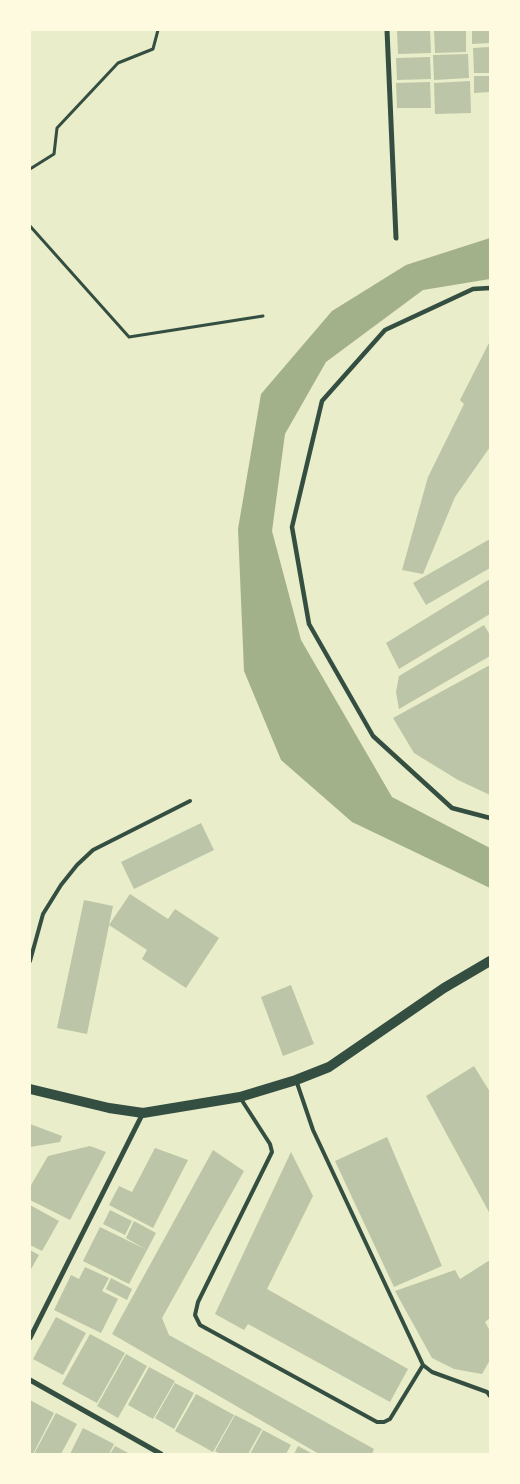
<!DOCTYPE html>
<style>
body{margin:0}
#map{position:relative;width:520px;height:1484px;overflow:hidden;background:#e9edc9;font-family:"DejaVu Sans",sans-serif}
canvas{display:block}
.frame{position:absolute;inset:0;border:31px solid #fefae0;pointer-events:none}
</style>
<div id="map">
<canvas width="520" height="1484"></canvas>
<div class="frame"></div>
</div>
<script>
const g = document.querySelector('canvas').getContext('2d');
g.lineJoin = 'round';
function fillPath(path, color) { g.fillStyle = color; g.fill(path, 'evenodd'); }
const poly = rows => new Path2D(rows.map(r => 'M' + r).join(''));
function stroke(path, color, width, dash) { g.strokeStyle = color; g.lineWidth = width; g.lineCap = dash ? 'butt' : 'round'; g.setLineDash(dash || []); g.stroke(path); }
const water = poly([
 [490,238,490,279,423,290,326,362,285,434,272,531,301,640,392,797,490,848,490,888,352,822,281,760,244,671,238,529,261,394,332,311,406,265]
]);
const building = poly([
 [397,30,430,30,431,53,398,54],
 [434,30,466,30,466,52,435,53],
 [472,30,490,30,490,43,472,44],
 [490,47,490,73,474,73,473,48],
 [468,54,469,78,434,80,433,55],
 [430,57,431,79,397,80,396,58],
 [474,76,490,76,490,92,474,93],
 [470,81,471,113,435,114,434,83],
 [430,82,431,108,397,108,396,83],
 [490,341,490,447,455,497,423,574,402,570,428,477,464,404,460,400],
 [490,539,490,568,426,605,413,583],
 [490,579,490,614,399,669,386,643],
 [484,625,490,635,490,656,399,709,396,692,399,676],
 [490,665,490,795,458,780,414,753,393,718],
 [201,823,214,850,134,889,121,862],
 [130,894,168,919,175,909,219,938,186,988,142,959,147,950,109,925,87,1034,57,1028,84,900,113,906,109,925],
 [291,985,314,1044,283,1056,261,997],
 [474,1066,490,1092,490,1214,426,1096],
 [30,1124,62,1136,60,1142,30,1147],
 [387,1137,442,1266,394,1287,335,1161],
 [90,1146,106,1152,70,1220,30,1200,30,1187,48,1156],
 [155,1148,188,1160,153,1228,109,1205,119,1186,132,1192],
 [213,1150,244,1171,162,1318,169,1335,374,1449,372,1454,319,1454,112,1334],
 [291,1152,313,1196,267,1289,408,1369,390,1402,248,1324,244,1330,215,1314],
 [30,1205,59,1221,42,1251,30,1245],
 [110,1210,132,1221,125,1235,103,1224],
 [134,1221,156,1233,147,1250,126,1238],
 [100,1227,147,1250,129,1284,83,1261],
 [30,1250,39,1255,30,1271],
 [490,1260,490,1318,485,1322,490,1331,490,1360,482,1374,454,1369,432,1358,395,1291,455,1270,460,1279],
 [85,1267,109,1278,102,1291,118,1299,101,1333,54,1310,71,1275,79,1279],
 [111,1278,132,1289,127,1300,106,1289],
 [56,1317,86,1333,63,1375,33,1359],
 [90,1334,125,1353,97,1403,62,1384],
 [126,1354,147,1366,118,1418,97,1406],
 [149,1367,175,1381,153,1419,128,1405],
 [175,1383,194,1393,174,1429,155,1418],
 [196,1394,234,1415,213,1452,175,1431],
 [30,1400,54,1413,33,1454,30,1454],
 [56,1413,77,1424,61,1454,34,1454],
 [235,1415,262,1429,248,1454,220,1454,215,1451],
 [83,1428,114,1444,109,1454,70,1454],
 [263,1430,291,1445,286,1454,250,1454],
 [115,1446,130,1454,110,1454],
 [298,1446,313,1454,294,1454]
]);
const path = poly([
 [30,169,54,154,57,128,118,63,153,49,158,30],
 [30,226,129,337,263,316]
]);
const service = poly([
 [30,961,43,914,61,885,77,865,93,850,190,801],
 [296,1080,313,1130,423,1365,432,1372,487,1392,490,1396],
 [241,1099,270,1144,272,1152,198,1302,195,1315,200,1325,377,1422,384,1422,390,1419,423,1365]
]);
const pedestrian = poly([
 [490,288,473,289,385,330,322,401,292,527,309,624,373,736,452,808,490,818]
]);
const minor = poly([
 [387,30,396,238],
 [30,1338,143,1113],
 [30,1380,161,1454]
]);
const secondary = poly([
 [30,1089,109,1108,143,1113,240,1097,296,1080,329,1067,444,988,490,961]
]);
fillPath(water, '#a3b18a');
fillPath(building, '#bcc5a7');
stroke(path, '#344e41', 3);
stroke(service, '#344e41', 4);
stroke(pedestrian, '#344e41', 4.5);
stroke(minor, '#344e41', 5);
stroke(secondary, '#344e41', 10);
</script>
